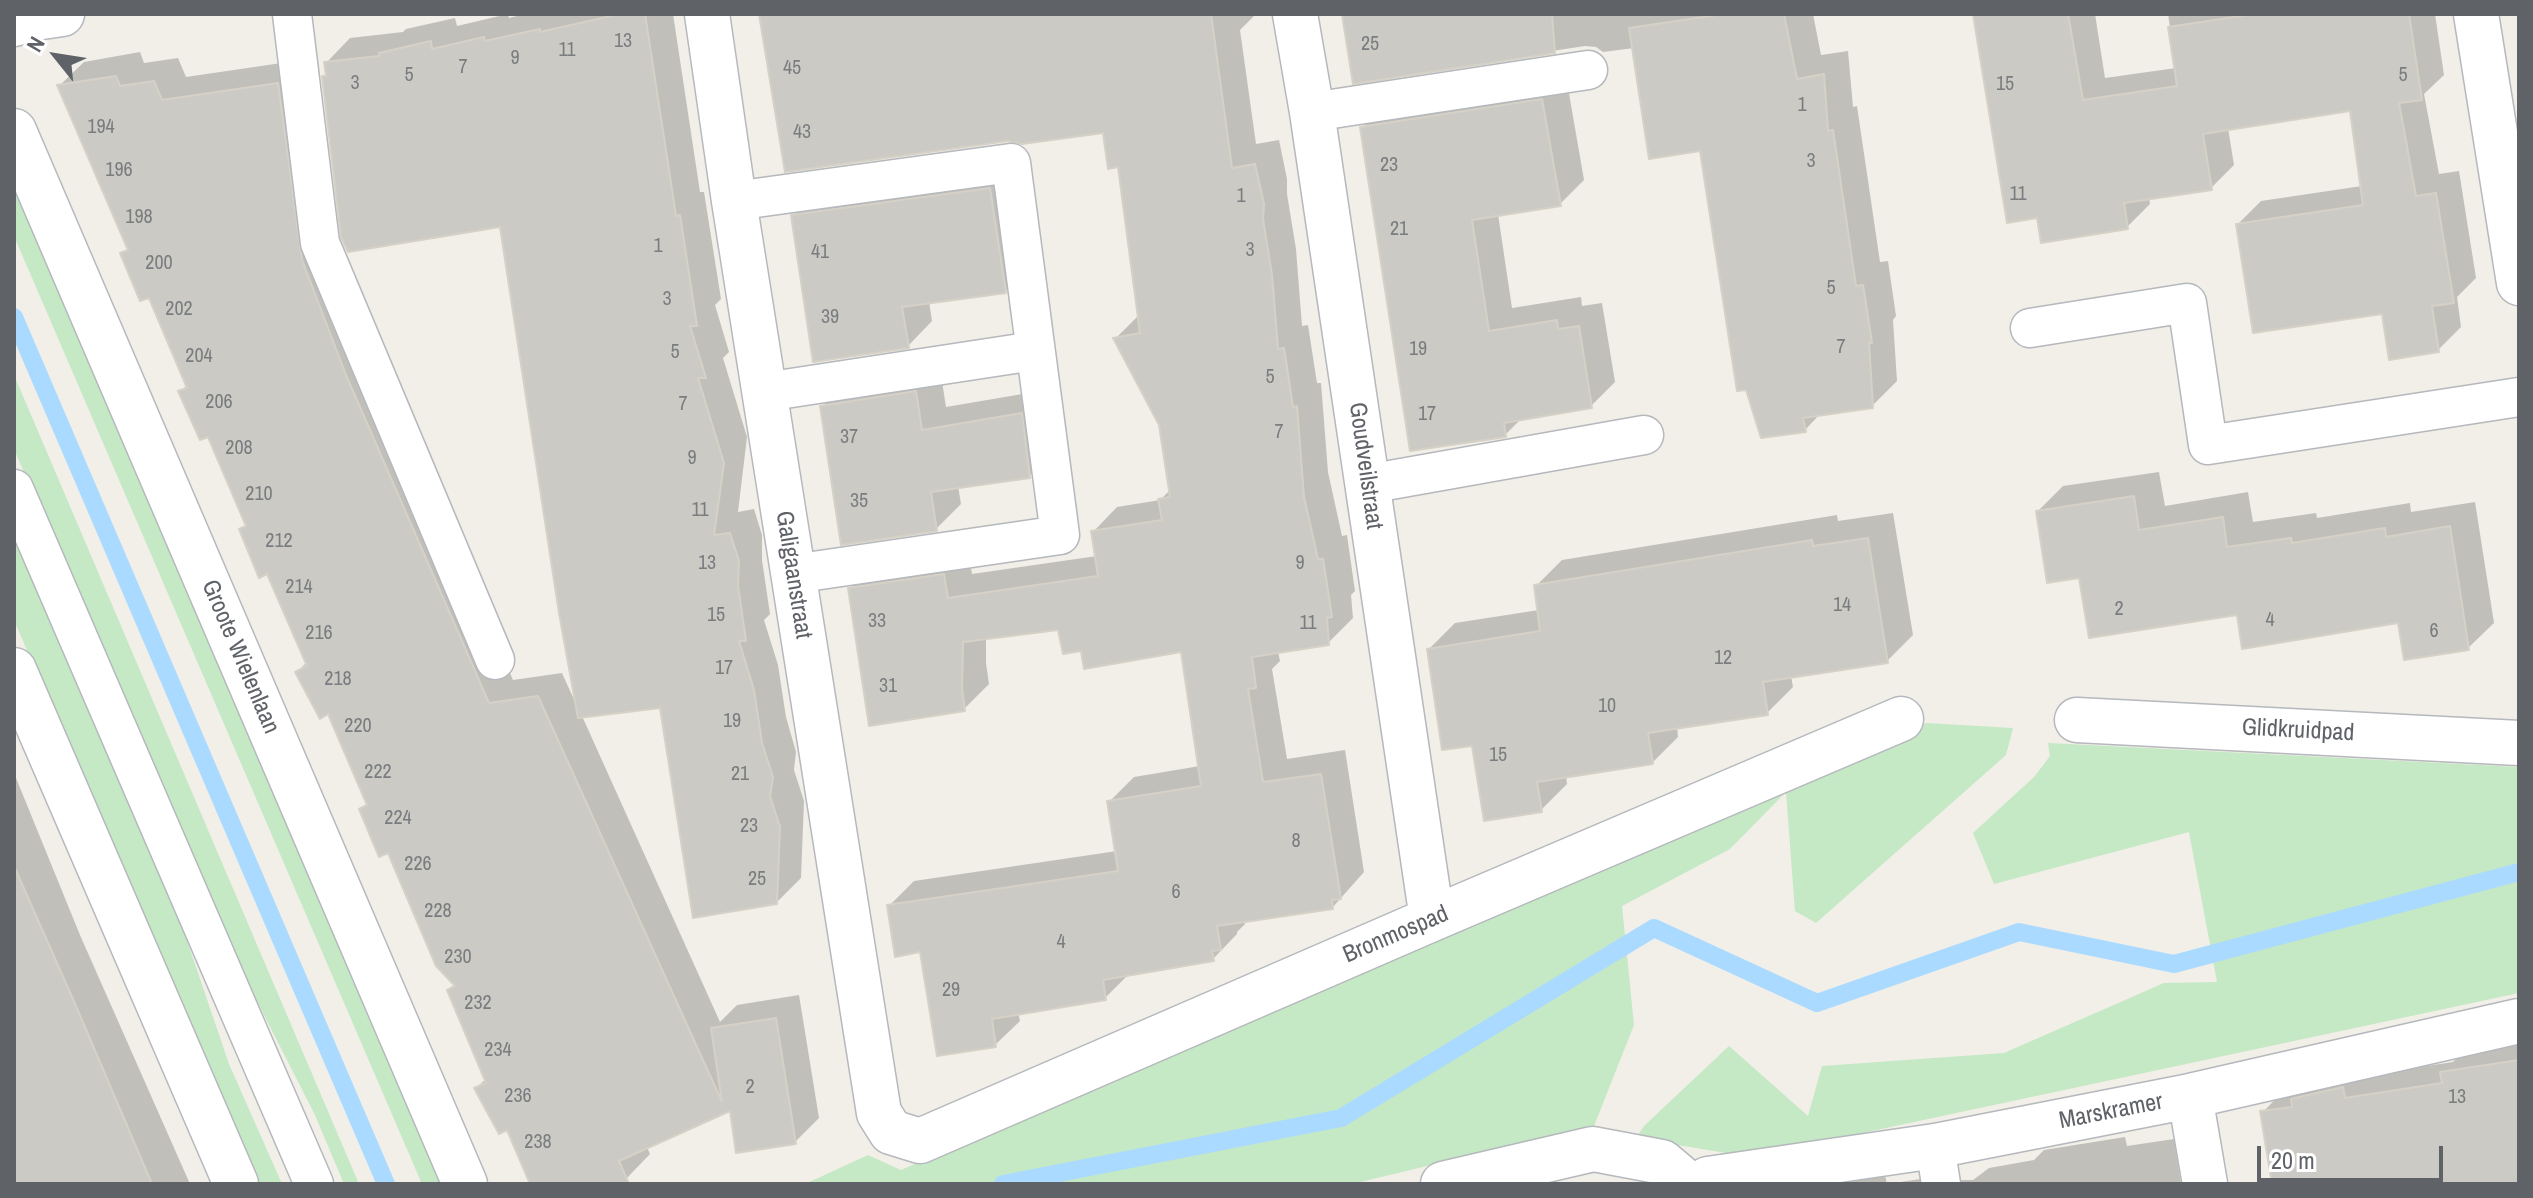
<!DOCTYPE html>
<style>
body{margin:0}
#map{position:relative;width:2533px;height:1198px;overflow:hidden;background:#f1efe8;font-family:"Archivo Narrow",sans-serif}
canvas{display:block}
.frame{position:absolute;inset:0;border:16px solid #5f6368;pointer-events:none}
.north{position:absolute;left:16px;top:16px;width:80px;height:80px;-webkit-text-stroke:6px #fff;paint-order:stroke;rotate:300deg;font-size:22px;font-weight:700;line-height:32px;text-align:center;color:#5f6368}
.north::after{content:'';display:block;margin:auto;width:28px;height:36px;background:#5f6368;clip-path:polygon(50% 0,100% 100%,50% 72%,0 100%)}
.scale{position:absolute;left:2257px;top:1146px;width:186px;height:36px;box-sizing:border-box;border:4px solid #5f6368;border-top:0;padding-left:10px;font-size:24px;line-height:28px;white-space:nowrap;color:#5f6368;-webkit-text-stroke:6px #fff;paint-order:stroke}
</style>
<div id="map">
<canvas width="2533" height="1198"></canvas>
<div class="frame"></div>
<div class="north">N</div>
<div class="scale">20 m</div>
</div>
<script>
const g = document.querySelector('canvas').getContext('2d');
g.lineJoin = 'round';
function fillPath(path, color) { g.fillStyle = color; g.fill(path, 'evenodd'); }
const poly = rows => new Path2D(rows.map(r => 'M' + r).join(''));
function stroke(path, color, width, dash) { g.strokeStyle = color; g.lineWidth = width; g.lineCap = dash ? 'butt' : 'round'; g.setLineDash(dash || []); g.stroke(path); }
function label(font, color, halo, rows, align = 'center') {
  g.font = font + ' "Archivo Narrow",sans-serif'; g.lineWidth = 8; g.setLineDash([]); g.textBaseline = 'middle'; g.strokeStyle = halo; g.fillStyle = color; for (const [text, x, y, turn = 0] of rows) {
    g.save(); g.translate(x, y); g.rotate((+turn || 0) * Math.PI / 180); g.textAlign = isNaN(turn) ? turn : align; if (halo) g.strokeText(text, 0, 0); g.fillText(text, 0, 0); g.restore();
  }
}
const green = poly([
 [14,176,447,1184,422,1184,14,236],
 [14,375,359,1184,344,1184,315,1115,212,913,14,449],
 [14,537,183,929,229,1064,282,1184,256,1184,14,620],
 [1926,723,2013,728,2006,755,1816,923,1795,911,1786,792,1730,849,1622,906,1634,1025,1594,1126,1352,1184,805,1184,868,1155,901,1170,1786,791],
 [2048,743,2519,767,2519,993,1750,1157,1636,1138,1644,1126,1729,1046,1808,1116,1822,1066,2004,1053,2164,983,2217,982,2189,832,1994,884,1973,833,2034,777,2050,756]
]);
const shadow = poly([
 [508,14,509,18,525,14,673,14,700,192,704,192,721,299,715,305,729,352,723,358,747,437,738,512,754,509,762,535,762,560,770,614,764,620,778,665,786,717,796,752,794,770,804,801,801,878,776,903,662,705,582,716,720,1022,737,1005,799,995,819,1118,795,1142,731,1108,647,1147,650,1154,625,1180,627,1184,532,1184,508,1128,476,1088,487,1078,449,990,455,984,389,851,361,809,368,803,329,712,297,672,307,662,268,571,241,530,247,523,209,434,181,391,188,384,150,295,122,254,129,247,60,85,84,62,140,52,144,63,178,58,186,77,302,60,325,236,370,351,513,680,562,673,576,704,502,225,324,77,327,74,326,63,350,38,403,32,406,29,455,18,457,26],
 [761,14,1256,14,1240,30,1256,144,1279,140,1287,179,1287,194,1296,249,1302,326,1308,325,1317,383,1321,383,1328,472,1342,536,1347,535,1355,591,1351,595,1353,618,1328,643,1278,651,1280,661,1272,669,1287,759,1345,750,1364,872,1332,908,1244,920,1245,924,1237,932,1237,934,1213,959,1130,973,1105,998,1018,1012,1020,1021,995,1045,889,906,914,881,1117,851,1109,802,1134,777,1200,766,1182,650,1083,649,1060,627,986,637,986,663,989,684,964,709,850,589,875,564,968,551,972,574,1097,556,1093,532,1117,507,1160,500,1171,489,1161,424,1115,339,1140,314,1120,165,1105,130],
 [1344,14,1813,14,1821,55,1848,51,1853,107,1857,106,1880,262,1888,261,1896,316,1893,320,1897,381,1872,406,1821,413,1805,430,1701,149,1634,48,1603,52,1596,47,1585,46,1355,81],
 [1975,14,2095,14,2105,78,2176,68,2168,14,2435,14,2444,75,2424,94,2439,174,2459,171,2476,278,2457,297,2461,327,2438,350,2384,312,2238,224,2261,201,2362,186,2352,109,2228,128,2234,165,2211,188,2149,197,2150,204,2127,227,2039,215],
 [1566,76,1584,180,1560,204,1498,214,1512,308,1581,297,1582,306,1602,303,1615,382,1591,406,1522,418,1505,435,1362,128,1386,104],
 [1014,164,1030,266,1005,291,929,301,932,321,908,346,793,216,818,191],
 [940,368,946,407,1046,390,1054,452,1029,476,958,486,961,504,936,529,822,407,846,382],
 [2159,472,2165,506,2248,492,2253,522,2316,513,2317,518,2410,503,2411,512,2475,502,2494,623,2468,648,2400,621,2238,613,2081,576,2038,511,2063,486],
 [1893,513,1913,635,1887,661,1791,676,1793,687,1767,713,1677,727,1678,737,1652,763,1566,776,1567,784,1541,810,1474,743,1429,649,1455,623,1539,610,1536,586,1562,560,1837,515,1838,521],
 [14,773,80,935,190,1184,14,1184],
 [2519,1029,2519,1184,2274,1184,2263,1112,2287,1087,2453,1062,2467,1047],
 [2125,1137,2127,1146,2174,1139,2181,1184,1888,1184,1952,1174,1960,1180,1973,1180,1989,1168,2034,1160,2044,1150],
 [1885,1175,1887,1184,1828,1184]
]);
const stream = poly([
 [14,317,386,1184],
 [1003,1184,1341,1118,1654,928,1817,1003,2019,932,2174,964,2519,872]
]);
const building = poly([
 [620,14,645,14,676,216,680,215,697,326,690,326,706,378,698,378,724,463,714,535,730,533,739,561,738,586,746,641,739,641,754,690,762,743,773,777,770,796,780,827,777,904,693,918,660,708,578,718,559,613,500,227,348,252,341,237,322,76,326,76,324,62,379,56,379,53,431,41,432,49,484,37,485,41,540,29,540,32,620,14],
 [759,14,1211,14,1232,168,1255,164,1264,204,1263,219,1272,275,1278,349,1284,348,1293,407,1297,406,1304,497,1318,559,1323,559,1332,617,1327,618,1329,645,1252,657,1256,688,1248,689,1263,782,1321,774,1341,899,1332,900,1333,909,1217,926,1221,950,1212,951,1214,961,1103,980,1106,1000,992,1019,996,1047,937,1056,920,952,895,957,887,905,1118,871,1107,801,1201,786,1181,652,1084,669,1081,651,1063,654,1058,630,963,642,962,688,965,711,869,726,848,588,944,574,948,598,1098,576,1091,531,1162,520,1158,499,1170,497,1159,425,1113,338,1140,333,1118,167,1108,169,1103,133,1022,144,1008,141,785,172,759,14],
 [1342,14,1552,14,1555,53,1353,84,1342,14],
 [1724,14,1784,14,1797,79,1824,74,1828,131,1833,130,1856,286,1863,285,1872,343,1869,343,1873,408,1803,418,1806,432,1761,438,1746,390,1737,391,1700,151,1649,159,1629,28,1724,14],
 [1973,14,2068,14,2083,100,2177,86,2168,27,2255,14,2409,14,2422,100,2399,103,2416,196,2436,193,2454,303,2432,306,2439,352,2389,360,2382,314,2253,333,2236,224,2363,205,2350,111,2203,134,2212,190,2124,203,2128,229,2041,243,2037,218,2007,223,1973,14],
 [116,76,120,86,154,81,162,100,278,83,302,260,346,375,489,703,538,696,722,1102,711,1028,776,1018,796,1144,736,1153,730,1111,619,1161,629,1184,530,1184,507,1130,499,1134,474,1088,486,1083,447,990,455,986,436,966,388,853,379,857,359,809,367,805,328,714,320,719,295,672,307,666,267,574,259,578,239,529,246,526,208,437,200,440,178,391,187,388,149,298,140,301,120,253,128,250,57,85,116,76],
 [1542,99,1561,206,1472,220,1489,331,1557,320,1558,329,1579,326,1592,408,1504,423,1506,437,1410,451,1360,127,1542,99],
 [990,188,1006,293,902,307,909,348,813,362,791,215,990,188],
 [916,391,922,430,1022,413,1030,478,931,492,937,531,841,545,820,406,916,391],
 [2134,496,2139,530,2223,517,2227,547,2291,538,2292,543,2385,528,2386,537,2450,526,2469,650,2404,660,2398,623,2242,649,2237,615,2089,638,2079,578,2047,583,2036,511,2134,496],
 [1868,538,1888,663,1763,682,1768,715,1648,733,1653,764,1537,782,1542,812,1484,821,1472,746,1442,750,1427,649,1540,631,1534,585,1812,540,1813,546,1868,538],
 [14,866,76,1006,152,1184,14,1184,14,866],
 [2519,1060,2519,1184,2272,1184,2260,1111,2292,1107,2291,1099,2343,1087,2345,1098,2442,1083,2440,1072,2519,1060]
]);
const lane = poly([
 [292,14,320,243,495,660],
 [1312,112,1588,70],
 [734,201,1011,163,1060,535,793,574],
 [2030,328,2187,303,2208,445,2519,397],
 [765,392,1034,351],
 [1368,484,1644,435],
 [14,489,314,1184],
 [1935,1146,1941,1184]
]);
const street = poly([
 [707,14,734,201,879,1113,891,1132,920,1141,1432,919,1901,719],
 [1295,14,1312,112,1432,919],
 [2476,14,2519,283],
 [14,24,28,19,62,14],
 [14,131,465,1184],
 [14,670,236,1184],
 [2077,720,2519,743],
 [2190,1096,2205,1184],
 [1443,1184,1593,1149,1662,1162,1688,1184],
 [1700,1184,1708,1179,1935,1146,2190,1096,2519,1021]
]);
const numberNames = [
 ["13",623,42],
 ["25",1370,45],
 ["11",567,51],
 ["9",515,59],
 ["7",463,68],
 ["45",792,69],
 ["5",409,76],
 ["5",2403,76],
 ["3",355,84],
 ["15",2005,85],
 ["1",1802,106],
 ["194",101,128],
 ["43",802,133],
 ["3",1811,162],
 ["23",1389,166],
 ["196",119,171],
 ["11",2018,195],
 ["1",1241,197],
 ["198",139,218],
 ["21",1399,230],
 ["1",658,247],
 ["3",1250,251],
 ["41",820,253],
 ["200",159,264],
 ["5",1831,289],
 ["3",667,300],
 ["202",179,310],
 ["39",830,318],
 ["7",1841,348],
 ["19",1418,350],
 ["5",675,353],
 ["204",199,357],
 ["5",1270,378],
 ["206",219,403],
 ["7",683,405],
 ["17",1427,415],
 ["7",1279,433],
 ["37",849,438],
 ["208",239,449],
 ["9",692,459],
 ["210",259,495],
 ["35",859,502],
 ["11",700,511],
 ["212",279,542],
 ["13",707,564],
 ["9",1300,564],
 ["214",299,588],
 ["14",1842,606],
 ["2",2119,610],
 ["15",716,616],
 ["4",2270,621],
 ["33",877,622],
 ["11",1308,624],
 ["6",2434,632],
 ["216",319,634],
 ["12",1723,659],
 ["17",724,669],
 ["218",338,680],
 ["31",888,687],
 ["10",1607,707],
 ["19",732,722],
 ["220",358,727],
 ["15",1498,756],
 ["222",378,773],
 ["21",740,775],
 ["224",398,819],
 ["23",749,827],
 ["8",1296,842],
 ["226",418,865],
 ["25",757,880],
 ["6",1176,893],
 ["228",438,912],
 ["4",1061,943],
 ["230",458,958],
 ["29",951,991],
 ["232",478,1004],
 ["234",498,1051],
 ["2",750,1088],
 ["236",518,1097],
 ["13",2457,1098],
 ["238",538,1143]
];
const streetNames = [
 ["Goudveilstraat",1365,466,82],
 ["Galigaanstraat",793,575,81],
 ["Groote Wielenlaan",240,657,67],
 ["Glidkruidpad",2298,731,3],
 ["Bronmospad",1396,935,-23],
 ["Marskramer",2111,1112,-11]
];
fillPath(green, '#c5e8c5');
fillPath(shadow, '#0003');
stroke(stream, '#aadaff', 18);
fillPath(building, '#cccac5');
stroke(building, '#d6d1c6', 2);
stroke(lane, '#b5b8bc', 41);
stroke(street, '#b5b8bc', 47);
stroke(lane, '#fff', 38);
stroke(street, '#fff', 44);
label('20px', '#7a7d7f', null, numberNames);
label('24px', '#5f6368', '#fff', streetNames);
</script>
